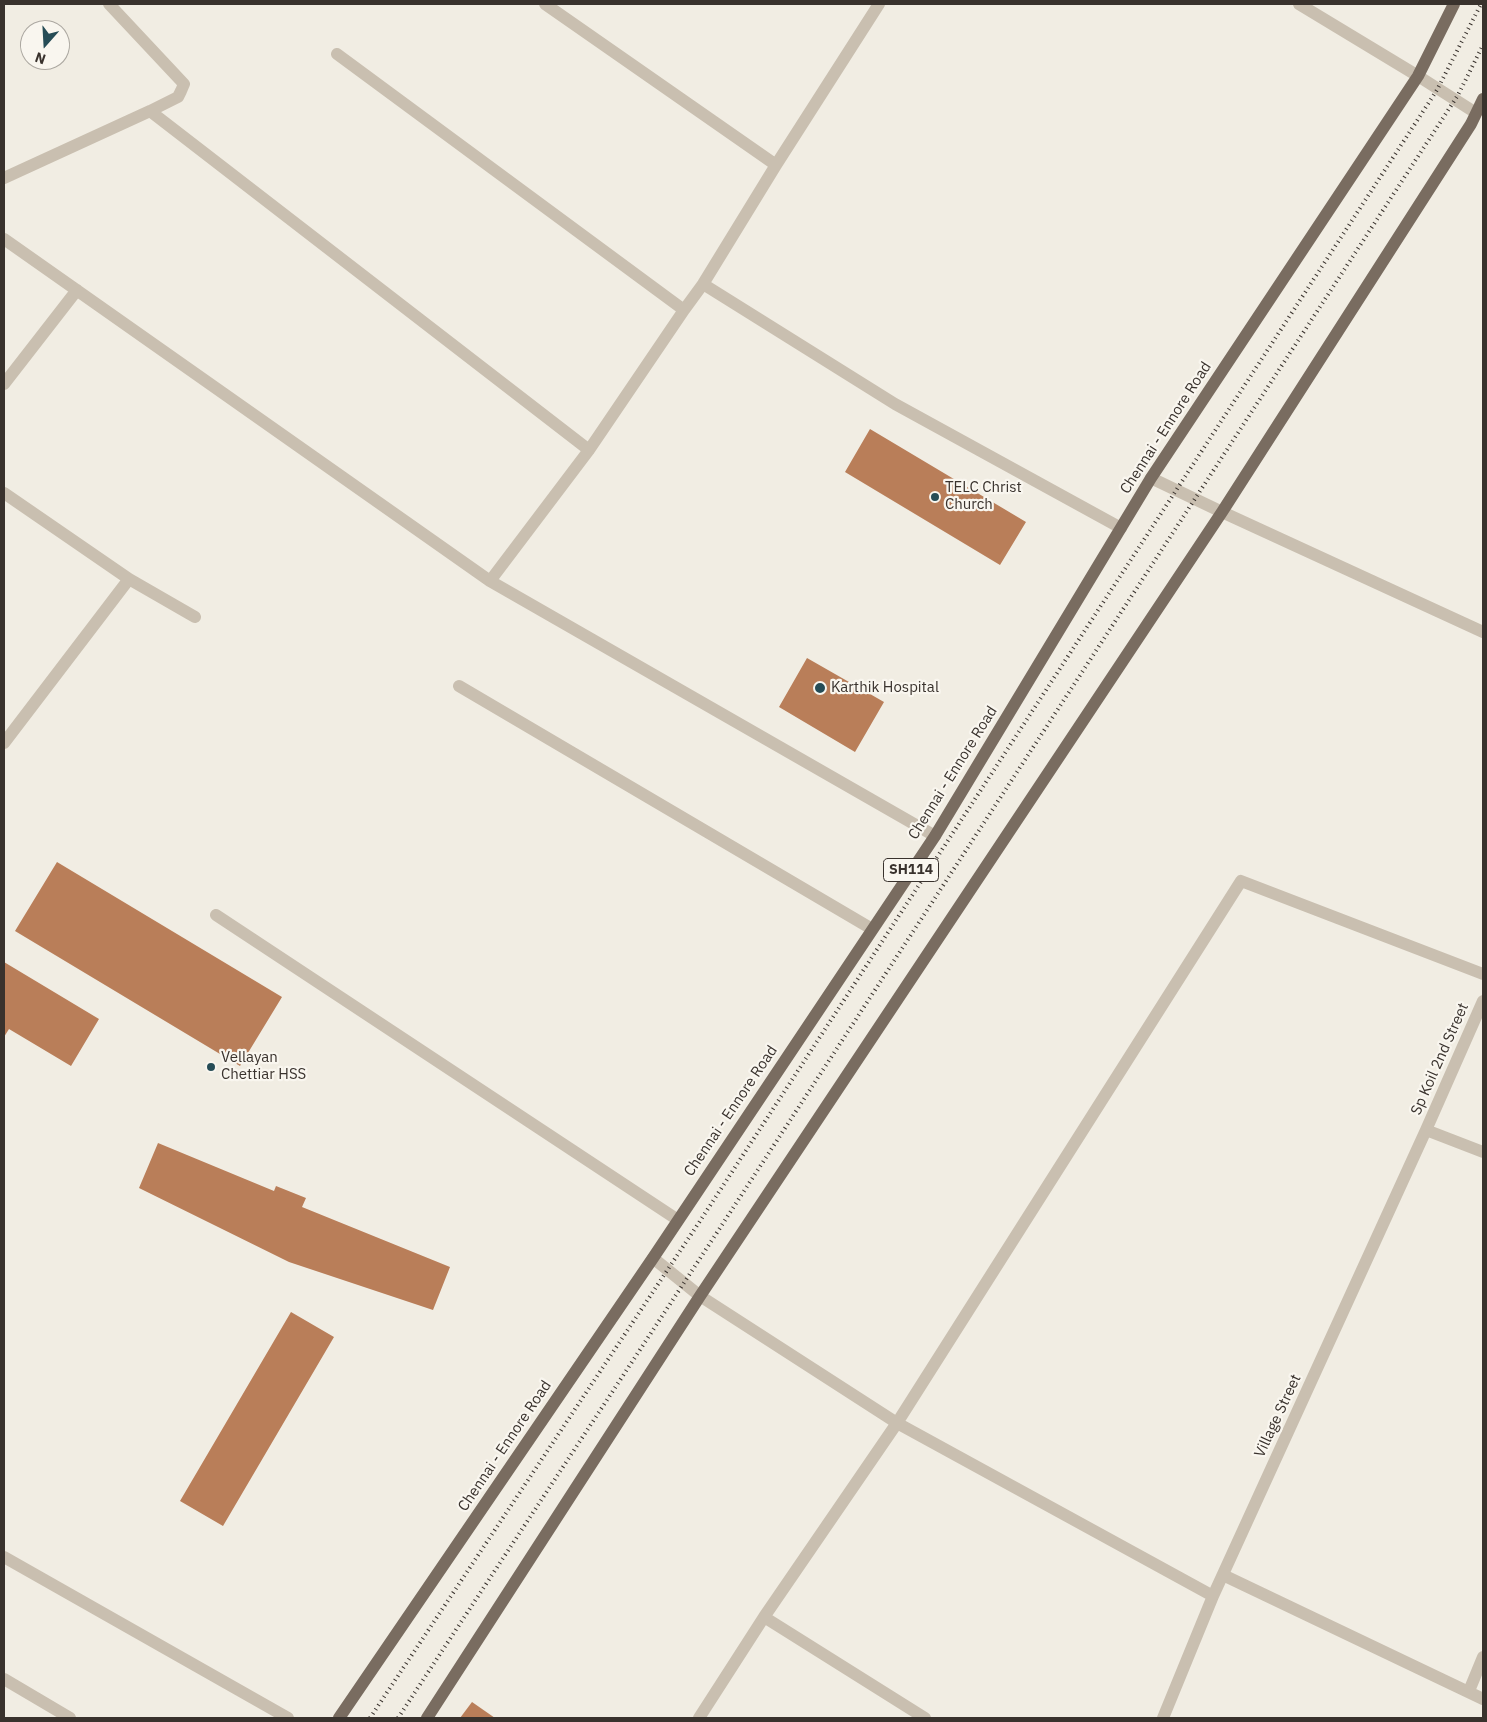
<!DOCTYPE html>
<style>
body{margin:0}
#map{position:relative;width:1487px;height:1722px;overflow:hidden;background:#f1ede3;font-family:"IBM Plex Sans",sans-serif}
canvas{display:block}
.frame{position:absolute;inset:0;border:5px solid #39322d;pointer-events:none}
.north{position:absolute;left:20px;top:20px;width:50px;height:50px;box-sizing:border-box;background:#f9f6ef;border:1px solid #aca8a1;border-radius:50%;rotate:199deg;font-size:14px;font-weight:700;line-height:20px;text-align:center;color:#39322d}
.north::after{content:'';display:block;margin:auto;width:18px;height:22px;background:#264c56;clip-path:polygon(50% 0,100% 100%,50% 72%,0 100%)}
</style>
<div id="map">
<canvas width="1487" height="1722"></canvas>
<div class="frame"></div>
<div class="north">N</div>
</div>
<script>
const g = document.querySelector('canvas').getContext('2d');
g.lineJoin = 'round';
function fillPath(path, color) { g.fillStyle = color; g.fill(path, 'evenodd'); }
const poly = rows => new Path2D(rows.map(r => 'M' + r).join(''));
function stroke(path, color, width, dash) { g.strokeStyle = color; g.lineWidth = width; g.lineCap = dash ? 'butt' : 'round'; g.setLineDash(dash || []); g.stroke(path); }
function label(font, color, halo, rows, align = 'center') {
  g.font = font + ' "IBM Plex Sans",sans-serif'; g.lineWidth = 4.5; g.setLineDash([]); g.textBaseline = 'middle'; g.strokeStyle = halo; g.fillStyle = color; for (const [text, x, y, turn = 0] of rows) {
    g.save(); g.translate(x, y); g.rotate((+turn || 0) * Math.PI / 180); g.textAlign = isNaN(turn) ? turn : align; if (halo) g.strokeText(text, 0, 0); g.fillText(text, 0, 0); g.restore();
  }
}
const building = poly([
 [870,429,1026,522,1000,565,845,472],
 [807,658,884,702,855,752,779,707],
 [57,862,282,997,240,1066,15,931],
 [4,962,99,1019,71,1066,9,1029,4,1037],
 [158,1143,274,1191,276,1186,306,1198,302,1207,450,1267,433,1310,289,1262,139,1188],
 [291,1312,334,1337,223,1526,180,1501],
 [472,1702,495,1718,460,1718]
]);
const minor = poly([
 [545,4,776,165],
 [1299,4,1418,76,1476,113],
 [337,54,684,310],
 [150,111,589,450],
 [4,178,150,111,178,97,181,91,184,84,109,4],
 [4,239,490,581,935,836],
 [703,284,895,404,1121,528],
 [4,384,77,290],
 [1151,478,1222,512,1483,632],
 [4,493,129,579,195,617],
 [490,581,589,450,684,310,703,284,776,165,879,4],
 [459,686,872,929],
 [4,743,129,579],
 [216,915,678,1220],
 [1426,1130,1483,1152],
 [653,1258,700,1296,897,1423,1213,1596],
 [4,1557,288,1718],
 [1223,1575,1483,1699],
 [764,1617,925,1718],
 [4,1679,70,1718],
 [1469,1691,1483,1657],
 [699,1718,764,1617,897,1423,1241,881,1483,974],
 [1163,1718,1213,1596,1426,1130,1483,1001]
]);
const major = poly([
 [339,1718,653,1258,935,836,1151,478,1418,76,1454,4],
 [427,1718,700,1296,1222,512,1471,124,1483,99]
]);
const rail = poly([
 [370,1718,700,1221,1437,90,1481,4],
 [398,1718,718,1231,1458,95,1483,45]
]);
const markers = [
 [935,497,5,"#264c56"],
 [820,688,6,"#264c56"],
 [211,1067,5,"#264c56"]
];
const shields = [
 [911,870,55]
];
const shieldNames = [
 ["SH114",911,870]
];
const streetNames = [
 ["Chennai - Ennore Road",1166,428,-57],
 ["Chennai - Ennore Road",953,773,-58],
 ["Sp Koil 2nd Street",1440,1059,-66],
 ["Chennai - Ennore Road",731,1111,-56],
 ["Village Street",1278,1416,-65],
 ["Chennai - Ennore Road",505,1446,-56]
];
const poiNames = [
 ["TELC Christ",945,488],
 ["Church",945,505],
 ["Karthik Hospital",831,688],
 ["Vellayan",221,1058],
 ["Chettiar HSS",221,1075]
];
fillPath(building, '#b97e59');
stroke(minor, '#c9bfb0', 12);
stroke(major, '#796c60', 12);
stroke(rail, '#39322d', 4, [1, 4]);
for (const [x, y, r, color] of markers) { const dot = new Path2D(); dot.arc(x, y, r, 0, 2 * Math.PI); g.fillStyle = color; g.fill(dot); stroke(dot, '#f9f6ef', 2); }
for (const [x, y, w] of shields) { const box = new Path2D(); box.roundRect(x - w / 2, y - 11.5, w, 23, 4); g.fillStyle = '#f9f6ef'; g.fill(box); stroke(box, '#39322d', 1); }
label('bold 14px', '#39322d', null, shieldNames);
label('15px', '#39322d', '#f9f6ef', streetNames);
label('15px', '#39322d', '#f9f6ef', poiNames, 'left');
</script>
